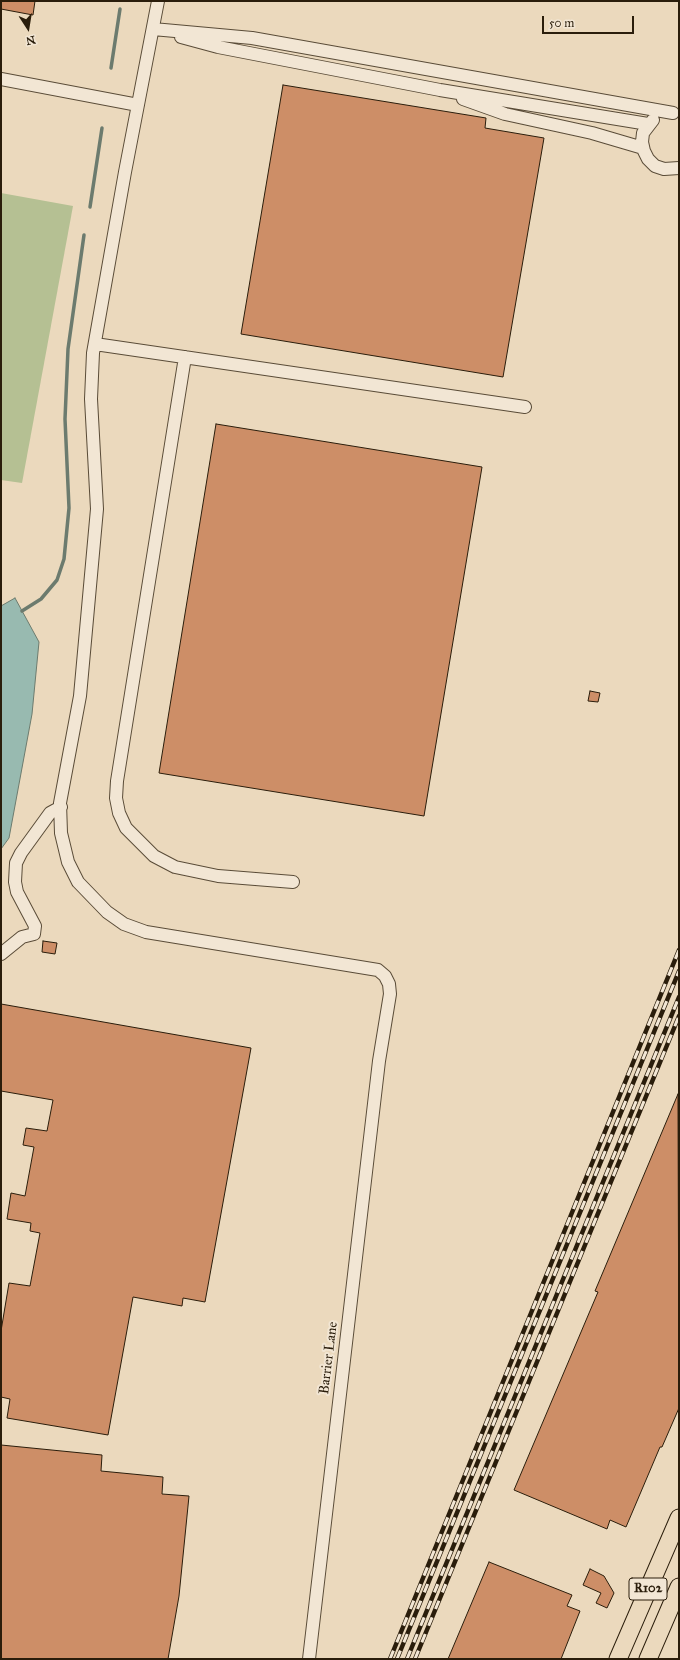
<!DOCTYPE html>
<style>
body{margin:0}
#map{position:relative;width:680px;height:1660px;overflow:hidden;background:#ebd9bd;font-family:"IM FELL Great Primer",serif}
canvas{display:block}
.frame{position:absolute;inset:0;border:2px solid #2a1d0b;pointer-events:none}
.north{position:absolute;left:8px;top:8px;width:40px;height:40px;-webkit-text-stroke:3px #f2e6d4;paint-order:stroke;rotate:168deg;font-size:11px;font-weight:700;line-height:16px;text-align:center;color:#2a1d0b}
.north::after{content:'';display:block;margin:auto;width:14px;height:18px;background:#2a1d0b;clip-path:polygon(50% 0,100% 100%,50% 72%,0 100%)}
.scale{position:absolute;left:542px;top:16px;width:92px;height:18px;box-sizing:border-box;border:2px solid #2a1d0b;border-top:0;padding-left:5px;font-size:12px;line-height:14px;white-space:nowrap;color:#2a1d0b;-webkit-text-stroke:3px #f2e6d4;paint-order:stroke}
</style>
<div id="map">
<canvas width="680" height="1660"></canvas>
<div class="frame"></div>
<div class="north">N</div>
<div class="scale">50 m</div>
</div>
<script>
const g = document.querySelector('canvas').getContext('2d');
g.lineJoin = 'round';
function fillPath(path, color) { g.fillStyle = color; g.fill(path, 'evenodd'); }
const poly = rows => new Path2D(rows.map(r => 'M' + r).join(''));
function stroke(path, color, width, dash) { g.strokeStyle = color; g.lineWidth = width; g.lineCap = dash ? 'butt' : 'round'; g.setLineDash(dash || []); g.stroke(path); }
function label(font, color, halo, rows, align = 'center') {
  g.font = font + ' "IM FELL Great Primer",serif'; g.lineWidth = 4; g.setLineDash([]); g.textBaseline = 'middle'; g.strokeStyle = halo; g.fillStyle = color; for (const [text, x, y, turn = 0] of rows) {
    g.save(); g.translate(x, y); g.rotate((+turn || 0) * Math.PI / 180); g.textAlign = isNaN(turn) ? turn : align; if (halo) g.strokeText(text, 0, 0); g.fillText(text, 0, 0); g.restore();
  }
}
const green = poly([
 [1,193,73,206,22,483,1,480]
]);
const water = poly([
 [15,598,39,642,32,714,9,838,1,849,1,606,15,598]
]);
const stream = poly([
 [111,68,120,9],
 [90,207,102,128],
 [22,611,41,599,57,580,64,559,69,508,65,419,68,349,84,235]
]);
const building = poly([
 [1,1,35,1,33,15,1,9,1,1],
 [283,85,486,118,485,128,544,138,503,377,241,334,283,85],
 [216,424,482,467,424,816,159,773,216,424],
 [590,691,600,693,598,702,588,701,590,691],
 [43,941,57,943,55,954,42,952,43,941],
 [1,1004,251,1048,205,1302,183,1298,182,1306,133,1297,108,1435,7,1418,10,1399,1,1397,1,1331,9,1283,30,1286,40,1233,30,1231,31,1223,7,1219,11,1193,25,1196,34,1147,23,1145,26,1128,47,1131,53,1100,1,1091,1,1004],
 [678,1094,679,1408,662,1447,660,1447,626,1527,610,1520,607,1529,514,1490,598,1292,595,1291,678,1094],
 [1,1445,102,1455,101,1471,163,1477,162,1494,189,1496,179,1596,168,1659,1,1659,1,1445],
 [489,1562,572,1595,567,1606,580,1611,561,1659,448,1659,489,1562],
 [590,1569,604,1576,614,1593,607,1608,596,1603,601,1593,583,1585,590,1569]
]);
const minor = poly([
 [158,1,125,172,93,353,91,399,97,509,80,696,60,803,61,833,68,862,78,882,107,912,124,924,146,932,378,970,385,976,389,984,390,994,379,1061,309,1659],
 [153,29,252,38,673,113],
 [181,37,218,47,440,90,648,124],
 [1,79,138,105],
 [463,99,505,114,592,133,643,148],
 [653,120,643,133,642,142,644,151,648,159,655,166,664,169,679,168],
 [95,344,525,407],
 [185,357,117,781,116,798,119,813,126,828,154,856,175,867,218,876,293,882],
 [1,954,22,937,34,934,35,926,17,892,15,882,16,863,21,853,50,813,61,807]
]);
const highway = poly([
 [618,1659,679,1518],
 [648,1659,679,1587]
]);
const rail = poly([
 [390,1659,679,950],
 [397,1659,679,971],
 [407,1659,679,997],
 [415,1659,679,1016]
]);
const shields = [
 [648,1589,38]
];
const shieldNames = [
 ["R102",648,1589]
];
const streetNames = [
 ["Barrier Lane",329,1358,-83]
];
fillPath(green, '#b5c093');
fillPath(water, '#98bab0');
stroke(water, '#6c7b6e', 1);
stroke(stream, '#6c7b6e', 3.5);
fillPath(building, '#cd8e67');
stroke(building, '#2a1d0b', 1);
stroke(minor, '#5a4c38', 14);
stroke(highway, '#2a1d0b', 19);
stroke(minor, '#f2e6d4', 12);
stroke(highway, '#ebd9bd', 17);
stroke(rail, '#2a1d0b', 4.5);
stroke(rail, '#f2e6d4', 3, [9]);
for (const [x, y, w] of shields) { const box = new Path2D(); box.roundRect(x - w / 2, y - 11, w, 22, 3); g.fillStyle = '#f2e6d4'; g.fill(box); stroke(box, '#2a1d0b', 1); }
label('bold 13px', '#2a1d0b', null, shieldNames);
label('14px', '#2a1d0b', '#f2e6d4', streetNames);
</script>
